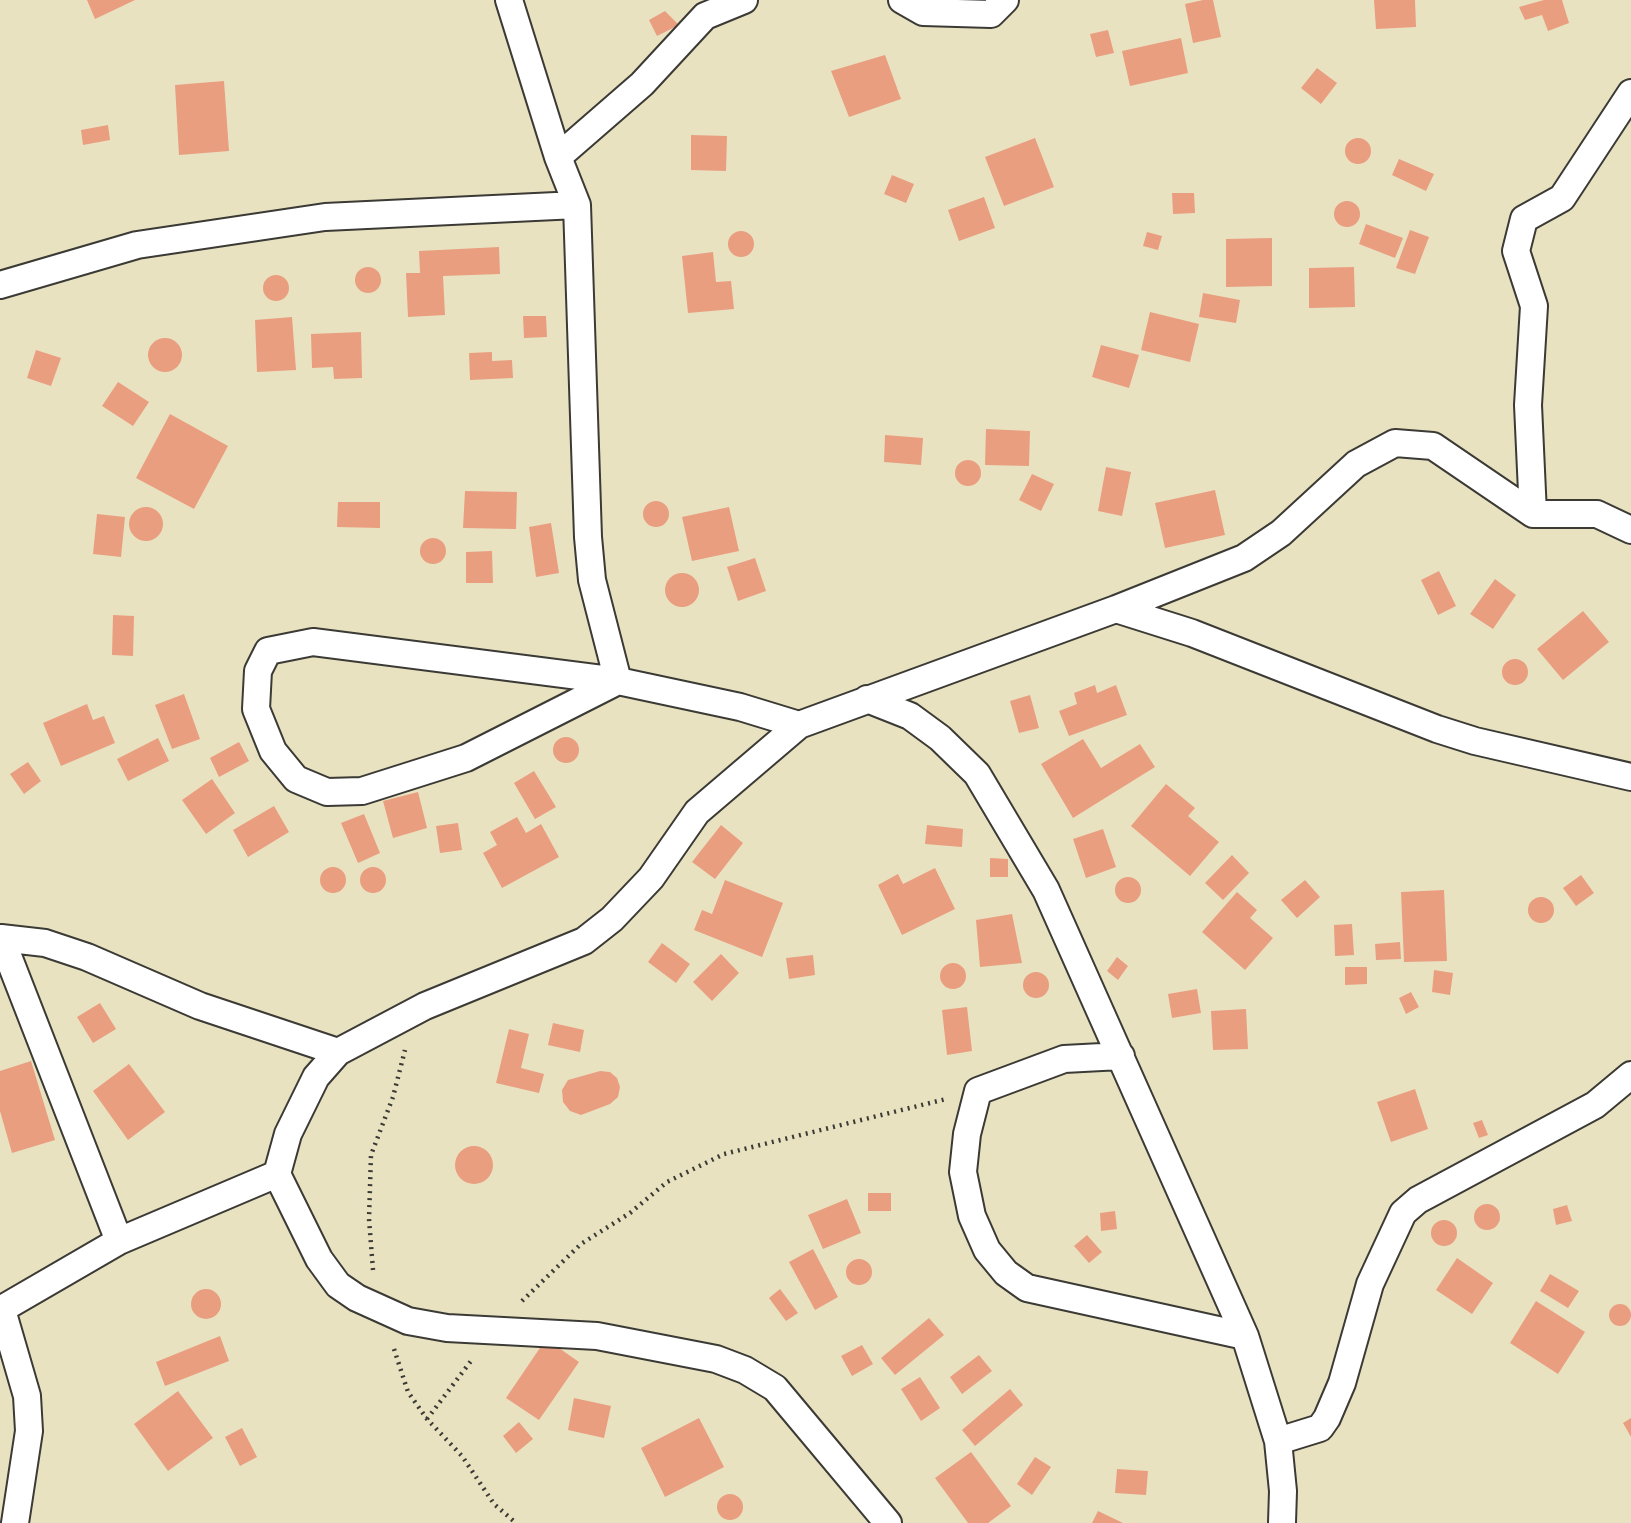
<!DOCTYPE html>
<style>
body{margin:0}
canvas{display:block;background:#e8e2c1}
</style>
<canvas width="1631" height="1523"></canvas>
<script>
const g = document.querySelector('canvas').getContext('2d');
g.lineJoin = 'round';
function fillPath(path, color) { g.fillStyle = color; g.fill(path, 'evenodd'); }
const poly = rows => new Path2D(rows.map(r => 'M' + r).join(''));
function stroke(path, color, width, dash) { g.strokeStyle = color; g.lineWidth = width; g.lineCap = dash ? 'butt' : 'round'; g.setLineDash(dash || []); g.stroke(path); }
const building = poly([
 [87,0,135,0,95,19],
 [1203,0,1213,0,1221,37,1193,43,1185,4],
 [1374,0,1415,0,1416,27,1376,29],
 [1544,0,1562,0,1569,23,1548,31,1542,15,1525,20,1519,7],
 [665,11,679,25,657,36,649,20],
 [1108,30,1114,53,1096,57,1090,34],
 [1181,38,1188,73,1130,86,1122,51],
 [885,55,901,99,849,117,831,71],
 [1317,68,1337,83,1321,104,1301,88],
 [224,81,229,151,179,155,175,85],
 [108,125,110,140,83,145,81,130],
 [691,135,727,136,726,171,691,170],
 '1345 151a13 13 0 1 1 26 0a13 13 0 1 1-26 0Z',
 [1035,138,1054,187,1004,206,985,157],
 [1399,159,1434,174,1426,191,1392,175],
 [892,175,914,184,906,203,884,194],
 [1172,193,1194,193,1195,213,1173,214],
 [984,197,995,228,959,241,948,210],
 '1334 214a13 13 0 1 1 26 0a13 13 0 1 1-26 0Z',
 [1366,224,1403,238,1395,258,1359,244],
 [1410,230,1429,237,1415,274,1396,268],
 '728 244a13 13 0 1 1 26 0a13 13 0 1 1-26 0Z',
 [1147,232,1162,236,1158,250,1143,246],
 [1272,238,1272,286,1226,287,1226,239],
 [499,247,500,274,443,276,445,315,408,317,406,273,420,273,419,251],
 [713,252,716,282,731,281,734,309,688,313,682,256],
 '355 280a13 13 0 1 1 26 0a13 13 0 1 1-26 0Z',
 [1354,267,1355,307,1309,308,1309,268],
 '263 288a13 13 0 1 1 26 0a13 13 0 1 1-26 0Z',
 [1203,293,1240,300,1236,323,1199,317],
 [1150,312,1199,324,1190,362,1141,350],
 [523,316,546,316,547,337,524,338],
 [292,317,296,370,257,372,255,320],
 [361,332,362,378,334,379,333,367,312,368,311,334],
 '148 355a17 17 0 1 1 34 0a17 17 0 1 1-34 0Z',
 [1101,345,1139,355,1129,388,1092,377],
 [36,350,61,358,51,386,27,378],
 [492,352,492,361,512,360,513,378,470,380,469,353],
 [118,382,149,402,133,426,102,406],
 [170,414,228,446,194,509,136,478],
 [986,429,1030,431,1029,466,985,465],
 [885,435,923,438,921,465,884,462],
 '955 473a13 13 0 1 1 26 0a13 13 0 1 1-26 0Z',
 [1106,467,1131,472,1122,516,1098,511],
 [1032,474,1054,484,1041,511,1019,500],
 [1215,490,1225,535,1165,548,1155,503],
 [465,491,517,492,516,529,463,528],
 '643 514a13 13 0 1 1 26 0a13 13 0 1 1-26 0Z',
 [338,502,380,502,380,528,337,527],
 [729,507,739,551,692,561,682,517],
 '129 524a17 17 0 1 1 34 0a17 17 0 1 1-34 0Z',
 [97,514,125,517,121,557,93,554],
 [551,523,559,573,536,577,529,527],
 '420 551a13 13 0 1 1 26 0a13 13 0 1 1-26 0Z',
 [492,551,493,583,466,583,466,552],
 [755,558,766,591,738,601,727,567],
 [1439,571,1456,606,1438,615,1421,580],
 '665 590a17 17 0 1 1 34 0a17 17 0 1 1-34 0Z',
 [1495,579,1516,595,1493,629,1470,614],
 [1583,611,1609,642,1563,680,1537,649],
 [113,615,134,616,133,656,112,655],
 '1502 672a13 13 0 1 1 26 0a13 13 0 1 1-26 0Z',
 [1095,685,1097,693,1116,685,1127,715,1069,736,1059,711,1077,704,1074,693],
 [184,694,200,739,172,749,155,705],
 [1030,695,1039,728,1019,733,1010,701],
 [87,704,93,720,104,716,115,743,61,766,43,723],
 '553 750a13 13 0 1 1 26 0a13 13 0 1 1-26 0Z',
 [158,738,169,761,128,781,117,759],
 [1083,739,1101,768,1140,744,1155,767,1073,818,1041,764],
 [239,742,249,761,219,777,210,758],
 [28,762,41,781,24,794,10,774],
 [534,771,556,807,535,819,514,783],
 [212,779,235,813,206,834,182,800],
 [1166,784,1195,808,1188,816,1219,842,1190,876,1131,826],
 [418,792,427,828,393,838,383,801],
 [274,806,289,832,248,857,233,830],
 [364,814,380,853,358,863,341,823],
 [517,817,526,833,541,824,559,857,502,888,483,853,497,845,490,832],
 [458,823,462,850,440,853,436,826],
 [721,825,743,843,715,879,692,862],
 [927,825,963,829,962,847,925,844],
 [1103,829,1116,867,1086,878,1073,839],
 [1232,855,1249,873,1223,900,1205,883],
 [990,858,1008,859,1008,877,990,877],
 '360 880a13 13 0 1 1 26 0a13 13 0 1 1-26 0Z',
 '320 880a13 13 0 1 1 26 0a13 13 0 1 1-26 0Z',
 [935,868,955,909,902,935,878,885,898,874,903,884],
 [1581,875,1594,893,1576,906,1563,888],
 '1115 890a13 13 0 1 1 26 0a13 13 0 1 1-26 0Z',
 [725,880,783,903,762,957,694,930,702,910,712,914],
 [1305,880,1320,897,1297,918,1281,900],
 [1444,890,1447,961,1404,962,1401,892],
 [1237,892,1257,910,1250,918,1273,938,1245,970,1202,932],
 '1528 910a13 13 0 1 1 26 0a13 13 0 1 1-26 0Z',
 [1012,914,1022,963,980,967,976,920],
 [1352,924,1354,955,1335,956,1334,925],
 [1400,942,1401,959,1376,960,1375,944],
 [662,943,690,964,676,983,648,962],
 [721,954,739,973,712,1001,693,982],
 [813,955,815,975,789,979,786,958],
 [1117,957,1128,966,1118,980,1107,971],
 '940 976a13 13 0 1 1 26 0a13 13 0 1 1-26 0Z',
 [1345,967,1367,967,1367,984,1345,985],
 [1434,970,1453,973,1450,995,1432,992],
 '1023 985a13 13 0 1 1 26 0a13 13 0 1 1-26 0Z',
 [1197,989,1201,1013,1172,1018,1168,994],
 [1411,992,1419,1007,1406,1014,1399,998],
 [100,1003,116,1029,93,1043,77,1017],
 [967,1007,972,1051,947,1055,942,1010],
 [1246,1009,1248,1049,1213,1050,1211,1011],
 [553,1023,584,1030,580,1052,548,1045],
 [509,1029,529,1034,521,1068,544,1074,539,1093,496,1083],
 [31,1061,55,1140,12,1153,0,1111,0,1071],
 [129,1064,165,1112,128,1140,93,1091],
 [600,1071,610,1072,617,1078,620,1087,618,1097,610,1104,581,1115,570,1111,563,1102,562,1090,568,1080],
 [1415,1089,1428,1129,1391,1142,1377,1102],
 [1482,1120,1488,1135,1479,1138,1473,1123],
 '455 1165a19 19 0 1 1 38 0a19 19 0 1 1-38 0Z',
 [868,1193,891,1193,891,1211,868,1211],
 [847,1199,861,1233,823,1249,808,1215],
 '1474 1217a13 13 0 1 1 26 0a13 13 0 1 1-26 0Z',
 [1567,1205,1572,1221,1556,1225,1553,1209],
 [1115,1211,1117,1229,1101,1231,1100,1213],
 '1431 1233a13 13 0 1 1 26 0a13 13 0 1 1-26 0Z',
 [1087,1235,1102,1252,1089,1263,1074,1246],
 [813,1249,838,1297,815,1310,789,1262],
 [1457,1258,1493,1283,1472,1314,1436,1290],
 '846 1272a13 13 0 1 1 26 0a13 13 0 1 1-26 0Z',
 [1550,1274,1579,1291,1568,1308,1540,1291],
 '191 1304a15 15 0 1 1 30 0a15 15 0 1 1-30 0Z',
 [780,1289,798,1313,786,1321,769,1298],
 [1536,1301,1585,1332,1558,1374,1510,1343],
 '1609 1315a11 11 0 1 1 22 0a11 11 0 1 1-22 0Z',
 [929,1318,944,1335,895,1375,881,1358],
 [220,1336,229,1361,165,1386,156,1362],
 [546,1339,579,1362,539,1420,506,1398],
 [862,1345,873,1364,852,1376,841,1356],
 [979,1355,992,1371,962,1394,950,1377],
 [920,1377,940,1408,921,1421,901,1389],
 [1010,1389,1023,1405,975,1446,962,1430],
 [178,1391,213,1438,168,1471,134,1424],
 [574,1398,611,1406,604,1438,568,1430],
 [699,1418,724,1467,665,1497,641,1448],
 [1631,1418,1631,1437,1623,1423],
 [519,1422,533,1439,516,1453,503,1436],
 [242,1428,257,1457,240,1466,225,1437],
 [971,1452,1011,1506,988,1523,968,1523,935,1478],
 [1035,1457,1051,1467,1032,1495,1017,1484],
 [1117,1469,1148,1471,1146,1495,1115,1493],
 '717 1507a13 13 0 1 1 26 0a13 13 0 1 1-26 0Z',
 [1098,1511,1123,1523,1092,1523]
]);
const path = poly([
 [373,1270,369,1219,371,1155,393,1097,405,1050],
 [522,1301,581,1244,630,1213,667,1182,724,1154,946,1099],
 [394,1349,408,1392,427,1419,462,1456,494,1504,516,1523],
 [427,1419,471,1361]
]);
const street = poly([
 [509,0,558,157,577,205,588,537,592,580,618,681],
 [902,0,923,12,991,14,1005,0],
 [558,157,642,84,705,16,744,0],
 [0,285,137,245,325,217,577,205],
 [1533,514,1528,405,1534,306,1516,251,1524,219,1562,198,1631,93],
 [1116,609,1192,633,1437,729,1475,741,1631,777],
 [618,681,466,758,362,791,327,792,296,779,273,751,256,709,258,671,268,651,313,642,618,681,740,707,799,725,1116,609,1244,558,1281,533,1356,464,1395,443,1433,446,1533,514,1597,514,1631,530],
 [867,699,910,716,940,738,977,774,1046,890,1245,1336,1278,1441,1283,1491,1282,1523],
 [799,725,697,812,651,878,612,919,584,941,425,1006,338,1052,316,1077,288,1134,277,1174,319,1259,338,1285,357,1298,408,1321,447,1328,597,1336,716,1359,745,1370,775,1388,888,1523],
 [1121,1056,1064,1059,978,1091,967,1134,963,1172,972,1216,987,1250,1006,1273,1027,1288,1245,1336],
 [119,1241,1,938,45,943,87,957,200,1006,338,1052],
 [0,1310,119,1241,277,1174],
 [2,1310,27,1396,29,1431,15,1523],
 [1278,1441,1320,1428,1327,1418,1342,1383,1370,1284,1403,1213,1418,1200,1595,1105,1631,1075]
]);
fillPath(building, '#ea9e80');
stroke(street, '#3b3a35', 30);
stroke(path, '#3b3a35', 4.5, [2, 5]);
stroke(street, '#fff', 26);
</script>
